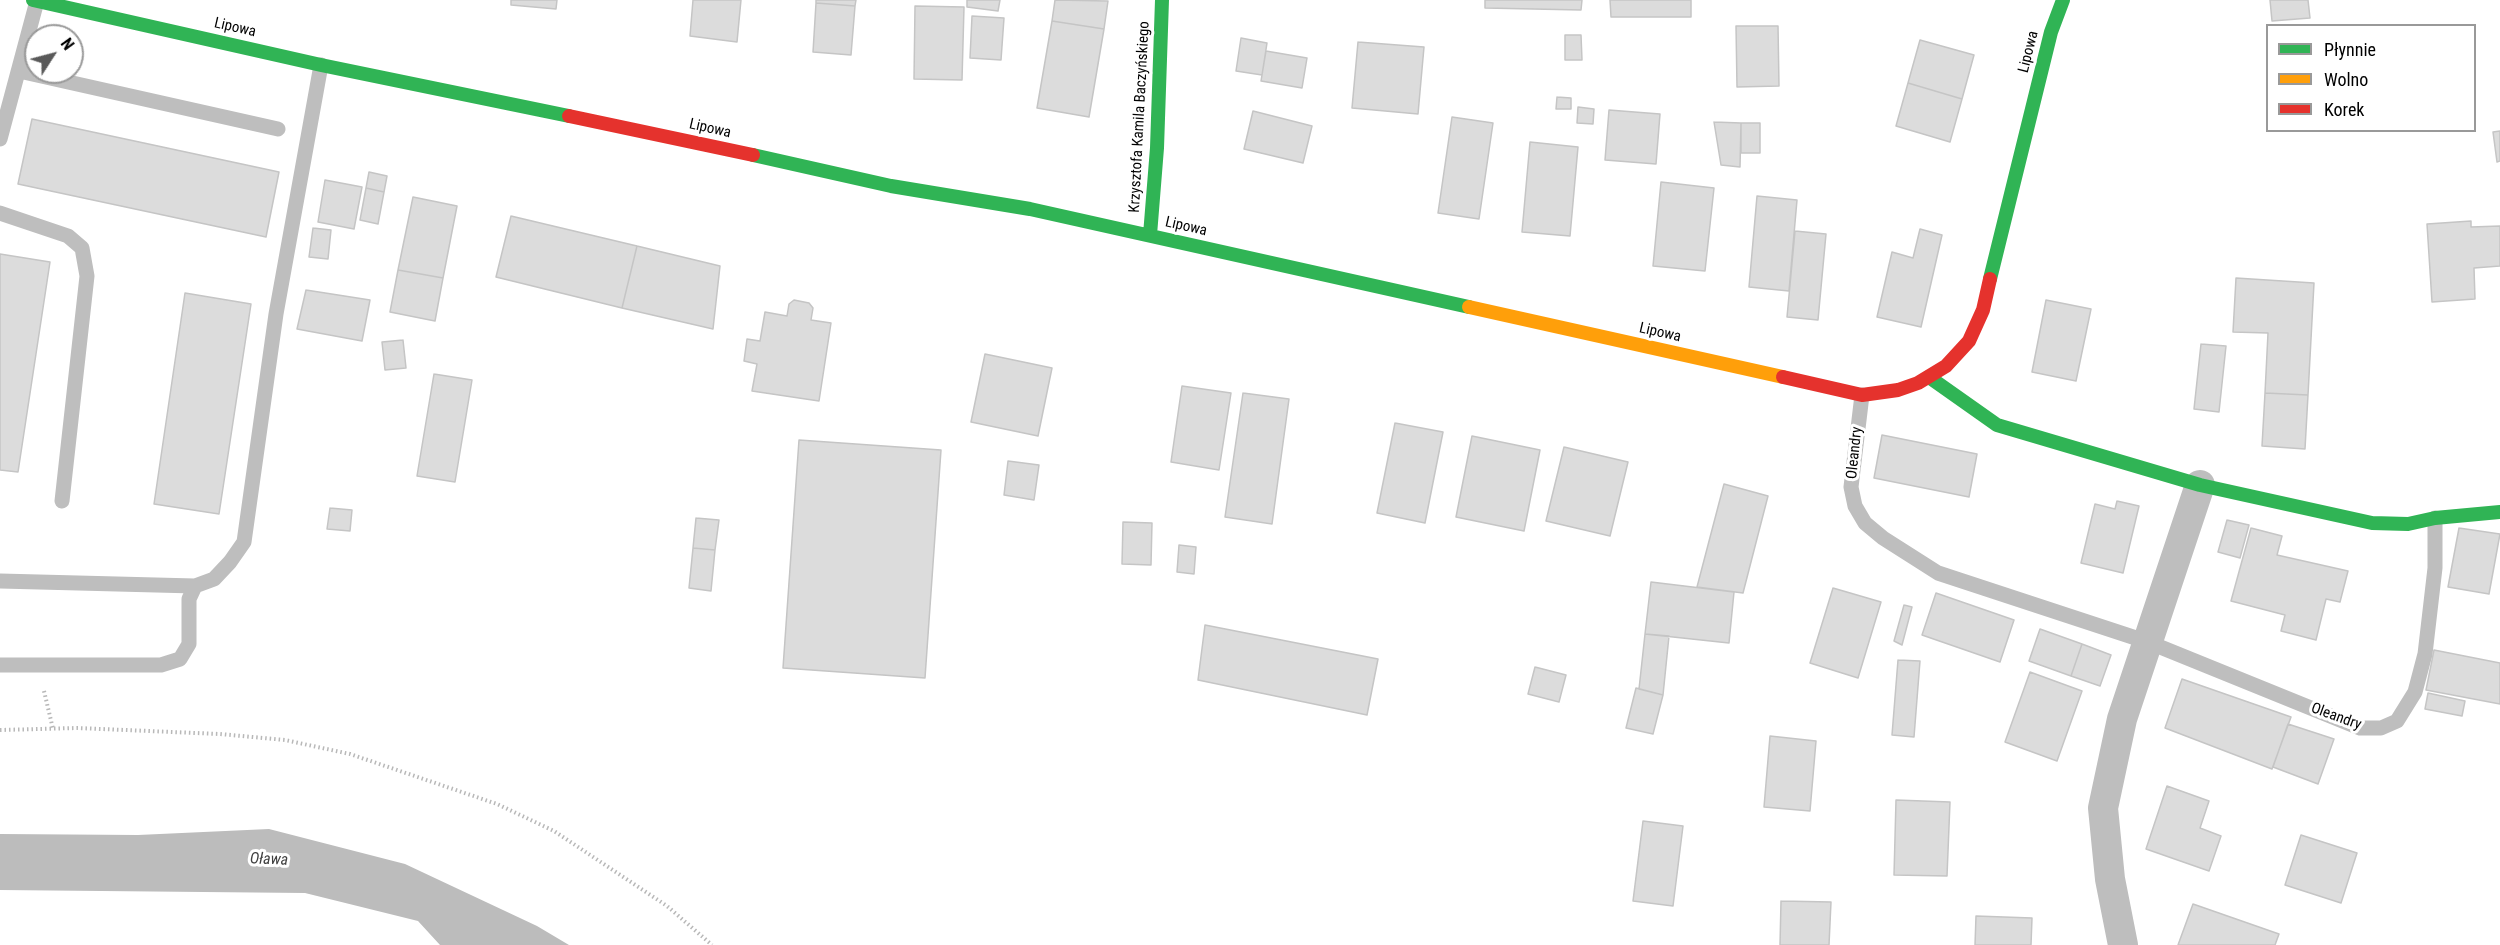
<!DOCTYPE html>
<meta charset="utf-8">
<style>
body{margin:0}
#map{position:relative;width:2500px;height:945px;overflow:hidden;background:#fff;font-family:"Roboto Condensed",sans-serif}
canvas{display:block}
.legend{position:absolute;left:2266px;top:24px;width:210px;height:108px;box-sizing:border-box;background:#fff;border:2px solid #999;margin:0;padding:8px 10px;list-style:none;font-size:18px;color:#000}
.legend li{display:flex;align-items:center;gap:12px;height:30px}
.legend b{width:30px;border:2px solid #999}
.north{position:absolute;left:24px;top:24px;width:60px;height:60px;box-sizing:border-box;background:#fff;border:2px solid #999;border-radius:50%;rotate:54deg;font-size:16px;font-weight:700;line-height:24px;text-align:center;color:#000}
.north::after{content:'';display:block;margin:auto;width:21px;height:27px;background:#595959;clip-path:polygon(50% 0,100% 100%,50% 72%,0 100%)}
</style>
<div id="map">
<canvas width="2500" height="945"></canvas>
<ul class="legend">
<li><b style="height:8px;background:#30b455"></b>Płynnie</li>
<li><b style="height:8px;background:#ff9f0a"></b>Wolno</li>
<li><b style="height:8px;background:#e5322d"></b>Korek</li>
</ul>
<div class="north">N</div>
</div>
<script>
const g = document.querySelector('canvas').getContext('2d');
g.lineJoin = 'round';
function fillPath(path, color) { g.fillStyle = color; g.fill(path, 'evenodd'); }
const poly = rows => new Path2D(rows.map(r => 'M' + r).join(''));
function stroke(path, color, width, dash) { g.strokeStyle = color; g.lineWidth = width; g.lineCap = dash ? 'butt' : 'round'; g.setLineDash(dash || []); g.stroke(path); }
function label(font, color, halo, rows, align = 'center') {
  g.font = font + ' "Roboto Condensed",sans-serif'; g.lineWidth = 6; g.setLineDash([]); g.textBaseline = 'middle'; g.strokeStyle = halo; g.fillStyle = color; for (const [text, x, y, turn = 0] of rows) {
    g.save(); g.translate(x, y); g.rotate((+turn || 0) * Math.PI / 180); g.textAlign = isNaN(turn) ? turn : align; if (halo) g.strokeText(text, 0, 0); g.fillText(text, 0, 0); g.restore();
  }
}
const water = poly([
 [269,829,405,864,537,926,569,945,440,945,418,921,305,893,0,890,0,834,138,835]
]);
const building = poly([
 [511,0,557,0,556,9,511,5,511,0],
 [693,0,741,0,737,42,690,36,693,0],
 [816,0,856,0,855,6,816,3,816,0],
 [967,0,1000,0,998,11,967,7,967,0],
 [1055,0,1108,1,1104,29,1052,21,1055,0],
 [1485,0,1582,0,1581,10,1485,8,1485,0],
 [1610,0,1691,0,1691,17,1611,17,1610,0],
 [2270,0,2308,0,2310,18,2272,21,2270,0],
 [816,3,855,6,851,55,813,52,816,3],
 [915,6,964,7,962,80,914,79,915,6],
 [972,16,1004,18,1001,60,970,58,972,16],
 [1052,21,1104,29,1089,117,1037,108,1052,21],
 [1736,26,1778,26,1779,86,1737,87,1736,26],
 [1565,35,1581,35,1582,60,1565,60,1565,35],
 [1241,38,1267,43,1262,75,1236,71,1241,38],
 [1920,40,1974,55,1962,99,1908,83,1920,40],
 [1358,42,1424,47,1418,114,1352,108,1358,42],
 [1266,51,1307,58,1302,88,1261,81,1266,51],
 [1908,83,1962,99,1950,142,1896,126,1908,83],
 [1557,97,1571,98,1571,109,1556,109,1557,97],
 [1578,107,1594,109,1593,124,1577,123,1578,107],
 [1609,110,1660,114,1656,164,1605,160,1609,110],
 [1253,111,1312,126,1303,163,1244,149,1253,111],
 [1452,117,1493,123,1479,219,1438,213,1452,117],
 [32,119,279,172,266,237,18,184,32,119],
 [1714,122,1741,123,1740,167,1721,165,1714,122],
 [1741,123,1760,123,1760,153,1741,153,1741,123],
 [2500,131,2500,161,2497,162,2493,132,2500,131],
 [1530,142,1578,147,1570,236,1522,232,1530,142],
 [369,172,387,176,384,192,366,188,369,172],
 [325,180,362,187,354,229,318,222,325,180],
 [1661,182,1714,188,1705,271,1653,266,1661,182],
 [366,188,384,192,378,224,360,220,366,188],
 [1757,196,1797,200,1789,291,1749,287,1757,196],
 [413,197,457,206,443,278,398,270,413,197],
 [511,216,637,246,622,308,496,277,511,216],
 [2471,221,2471,227,2500,226,2500,266,2474,268,2475,299,2432,302,2427,224,2471,221],
 [313,228,331,230,328,259,309,257,313,228],
 [1920,229,1942,235,1921,327,1877,317,1892,252,1913,258,1920,229],
 [1795,231,1826,234,1818,320,1787,317,1795,231],
 [637,246,720,266,713,329,622,308,637,246],
 [0,254,50,262,18,472,0,470,0,254],
 [398,270,443,278,435,321,390,312,398,270],
 [2236,278,2314,283,2308,395,2265,393,2268,333,2233,332,2236,278],
 [306,290,370,300,362,341,297,329,306,290],
 [185,293,251,304,219,514,154,504,185,293],
 [794,300,809,303,813,308,811,320,831,323,819,401,752,391,757,364,744,361,747,339,760,341,765,312,787,316,789,304,794,300],
 [2046,300,2091,309,2076,381,2032,372,2046,300],
 [403,340,406,368,385,370,382,342,403,340],
 [2201,344,2226,346,2219,412,2194,409,2201,344],
 [985,354,1052,368,1038,436,971,422,985,354],
 [434,374,472,380,455,482,417,476,434,374],
 [1182,386,1231,393,1219,470,1171,462,1182,386],
 [1243,393,1289,399,1272,524,1225,517,1243,393],
 [2265,393,2308,395,2305,449,2262,446,2265,393],
 [1395,423,1443,432,1425,523,1377,513,1395,423],
 [1882,435,1977,454,1969,497,1874,478,1882,435],
 [1472,436,1540,450,1524,531,1456,517,1472,436],
 [799,440,941,450,925,678,783,668,799,440],
 [1564,447,1628,462,1610,536,1546,521,1564,447],
 [1008,461,1039,465,1034,500,1004,495,1008,461],
 [1724,484,1768,496,1743,593,1697,587,1724,484],
 [2117,501,2139,506,2123,573,2081,563,2095,504,2115,509,2117,501],
 [330,508,352,510,350,531,327,529,330,508],
 [696,518,719,520,715,550,693,548,696,518],
 [2227,520,2249,525,2240,558,2218,552,2227,520],
 [1123,522,1152,523,1151,565,1122,564,1123,522],
 [2251,528,2282,536,2277,555,2348,571,2340,602,2326,599,2316,640,2281,631,2285,615,2231,601,2251,528],
 [2459,528,2500,534,2489,594,2448,587,2459,528],
 [1179,545,1196,547,1194,574,1177,572,1179,545],
 [693,548,715,550,711,591,689,588,693,548],
 [1651,582,1734,592,1729,643,1645,634,1651,582],
 [1833,588,1881,602,1858,678,1810,663,1833,588],
 [1936,593,2014,620,2000,662,1922,635,1936,593],
 [1904,605,1912,607,1902,645,1894,641,1904,605],
 [1205,625,1378,659,1367,715,1198,680,1205,625],
 [2040,629,2082,644,2071,676,2029,661,2040,629],
 [1645,634,1669,636,1663,695,1639,689,1645,634],
 [2082,644,2111,655,2100,686,2071,676,2082,644],
 [2434,650,2500,663,2500,704,2426,690,2434,650],
 [1898,660,1920,661,1914,737,1892,735,1898,660],
 [1535,667,1566,675,1559,702,1528,694,1535,667],
 [2030,672,2082,691,2057,761,2005,742,2030,672],
 [2182,679,2291,717,2272,769,2165,728,2182,679],
 [1636,688,1663,695,1653,734,1626,728,1636,688],
 [2428,693,2465,701,2462,716,2425,709,2428,693],
 [2288,724,2334,739,2318,784,2273,767,2288,724],
 [1770,736,1816,741,1810,811,1764,807,1770,736],
 [2167,786,2209,801,2200,828,2221,836,2209,871,2146,849,2167,786],
 [1896,800,1950,802,1947,876,1894,875,1896,800],
 [1643,821,1683,826,1673,906,1633,901,1643,821],
 [2301,835,2357,853,2341,903,2285,885,2301,835],
 [1781,901,1831,902,1829,945,1780,945,1781,901],
 [2193,904,2279,934,2275,945,2178,945,2193,904],
 [1976,916,2032,918,2031,945,1975,945,1976,916]
]);
const path = poly([
 [44,691,53,729],
 [0,730,77,728,220,734,285,740,350,754,497,804,554,831,667,906,712,945]
]);
const lane = poly([
 [19,71,278,129],
 [0,139,37,1],
 [0,213,68,236,82,248,87,276,62,501],
 [1862,395,1851,487,1855,506,1865,523,1883,538,1938,573,2148,642,2360,728,2381,728,2397,721,2415,692,2425,654,2435,568,2435,518],
 [0,581,195,586,214,579,230,562,244,542,276,314,321,65],
 [0,665,161,665,180,659,189,644,189,599,195,586]
]);
const street = poly([
 [2123,945,2110,879,2103,808,2122,719,2200,485]
]);
const fast = poly([
 [33,0,321,65,569,116],
 [753,155,891,186,1030,209,1469,307],
 [1150,235,1157,148,1162,0],
 [1990,279,2051,32,2063,0],
 [1929,377,1997,425,2200,485,2372,523,2408,524,2435,518,2500,512]
]);
const slow = poly([
 [1469,307,1783,377]
]);
const jam = poly([
 [569,116,753,155],
 [1783,377,1862,395,1898,390,1918,383,1946,366,1969,341,1983,310,1990,279]
]);
const streetNames = [
 ["Lipowa",235,28,13],
 ["Lipowa",2029,52,-76],
 ["Krzysztofa Kamila Baczyńskiego",1140,117,-87],
 ["Lipowa",710,129,13],
 ["Lipowa",1186,227,13],
 ["Lipowa",1660,333,13],
 ["Oleandry",1855,453,-84],
 ["Oleandry",2336,717,20]
];
const waterNames = [
 ["Oława",269,860,2]
];
fillPath(water, '#bcbcbc');
fillPath(building, '#dcdcdc');
stroke(building, '#c5c5c5', 1.5);
stroke(path, '#b8b8b8', 4, [1.5, 3]);
stroke(lane, '#bebebe', 15);
stroke(street, '#bebebe', 30);
stroke(fast, '#30b455', 14);
stroke(slow, '#ff9f0a', 14);
stroke(jam, '#e5322d', 14);
label('15px', '#000', '#fff', streetNames);
label('italic 16px', '#404040', '#fff', waterNames);
</script>
